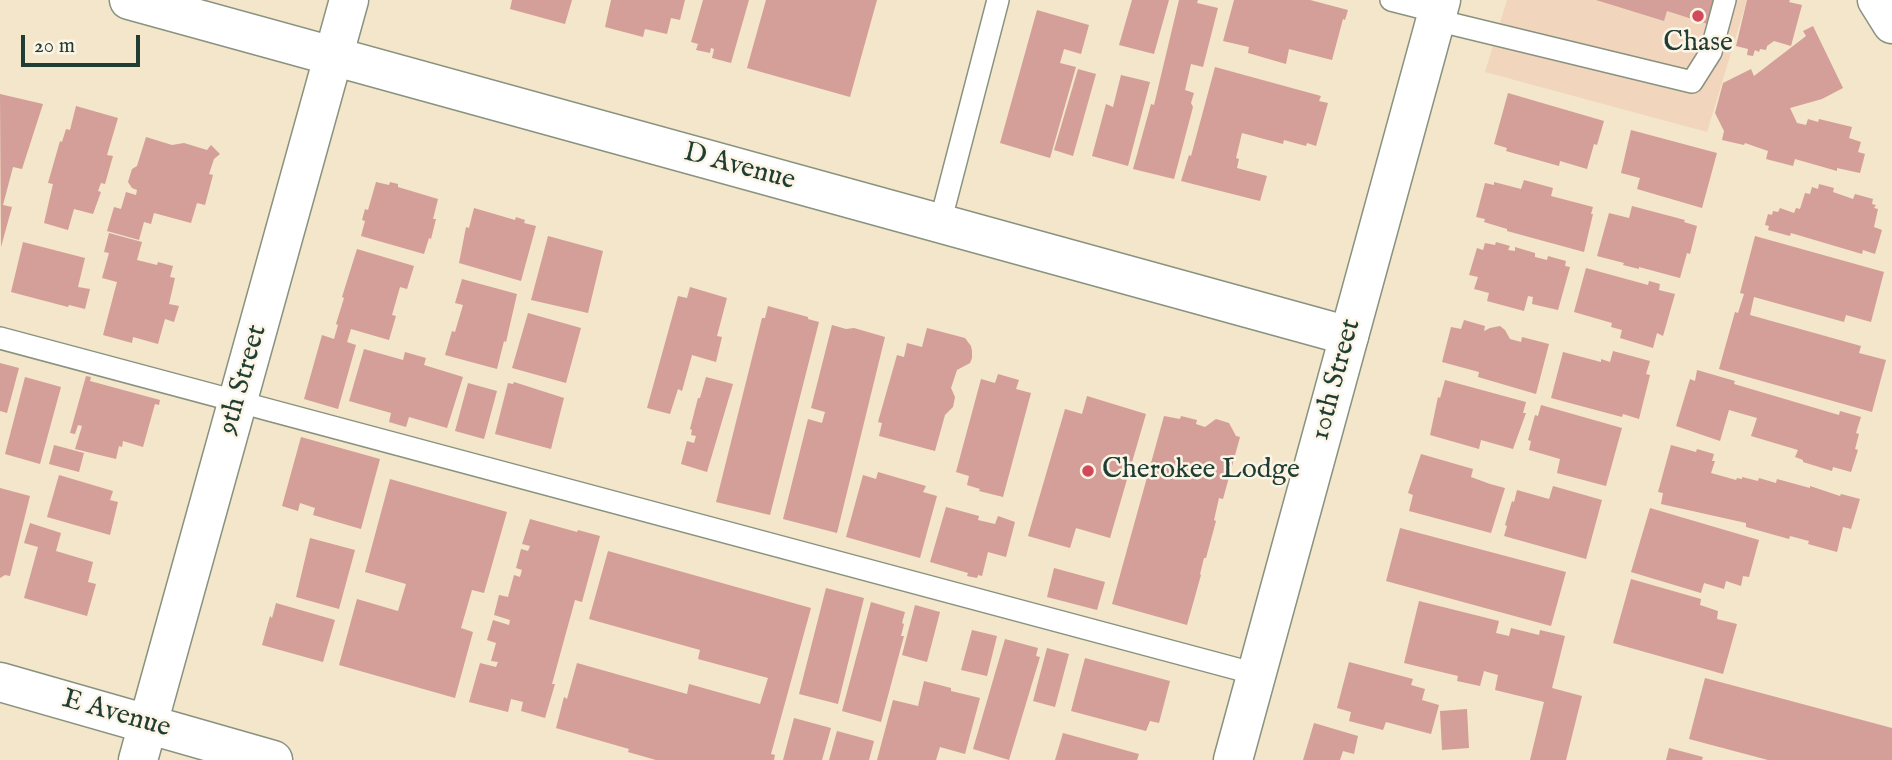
<!DOCTYPE html>
<style>
body{margin:0}
#map{position:relative;width:1892px;height:760px;overflow:hidden;background:#f3e6ca;font-family:"IM FELL English",serif}
canvas{display:block}
.scale{position:absolute;left:21px;top:35px;width:119px;height:32px;box-sizing:border-box;border:4px solid #1f3d34;border-top:0;padding-left:9px;font-size:21px;line-height:24px;white-space:nowrap;color:#1f3d34;-webkit-text-stroke:5px #fcf5e5;paint-order:stroke}
</style>
<div id="map">
<canvas width="1892" height="760"></canvas>
<div class="scale">20 m</div>
</div>
<script>
const g = document.querySelector('canvas').getContext('2d');
g.lineJoin = 'round';
function fillPath(path, color) { g.fillStyle = color; g.fill(path, 'evenodd'); }
const poly = rows => new Path2D(rows.map(r => 'M' + r).join(''));
function stroke(path, color, width, dash) { g.strokeStyle = color; g.lineWidth = width; g.lineCap = dash ? 'butt' : 'round'; g.setLineDash(dash || []); g.stroke(path); }
function label(font, color, halo, rows, align = 'center') {
  g.font = font + ' "IM FELL English",serif'; g.lineWidth = 5; g.setLineDash([]); g.textBaseline = 'middle'; g.strokeStyle = halo; g.fillStyle = color; for (const [text, x, y, turn = 0] of rows) {
    g.save(); g.translate(x, y); g.rotate((+turn || 0) * Math.PI / 180); g.textAlign = isNaN(turn) ? turn : align; if (halo) g.strokeText(text, 0, 0); g.fillText(text, 0, 0); g.restore();
  }
}
const built = poly([
 [1507,0,1747,0,1707,132,1485,72]
]);
const building = poly([
 [512,0,572,0,565,24,510,9],
 [611,0,685,0,680,20,671,18,667,34,645,29,643,37,605,27],
 [703,0,749,0,731,63,712,58,714,49,711,48,710,53,696,50,698,44,691,42],
 [766,0,877,0,850,97,747,68],
 [1132,0,1169,0,1154,54,1119,45],
 [1179,0,1198,0,1197,3,1218,8,1203,67,1191,64,1185,90,1194,93,1191,103,1193,107,1174,179,1133,169,1151,104,1154,105],
 [1234,0,1310,0,1348,10,1345,20,1343,19,1332,60,1289,49,1286,64,1248,53,1249,47,1223,41],
 [1596,0,1718,0,1711,25,1667,11,1664,21],
 [1747,0,1790,0,1789,2,1802,5,1791,46,1774,41,1767,46,1766,50,1760,49,1759,52,1755,50,1753,56,1747,55,1748,49,1736,46],
 [1037,10,1089,25,1081,54,1064,49,1060,63,1076,67,1050,158,1000,143],
 [1813,26,1843,88,1822,99,1790,108,1797,123,1806,125,1808,119,1818,122,1819,119,1852,127,1849,138,1861,142,1858,152,1865,154,1860,173,1837,168,1837,171,1795,159,1793,166,1766,159,1768,151,1745,143,1744,145,1722,140,1724,131,1715,113,1723,83,1751,69,1754,76,1806,36,1803,31],
 [1215,67,1321,96,1319,101,1328,103,1316,146,1307,143,1306,146,1284,140,1283,144,1242,133,1236,158,1239,159,1237,168,1267,176,1260,201,1181,181,1189,155,1191,156],
 [1078,69,1096,74,1073,156,1054,150],
 [1121,75,1150,82,1128,166,1092,156,1106,104,1113,107],
 [1508,93,1604,121,1597,145,1594,144,1587,169,1560,161,1559,166,1506,151,1507,148,1494,144],
 [0,94,43,104,22,169,13,167,3,205,12,207,1,247],
 [76,106,118,118,107,155,113,156,105,184,101,183,98,191,101,192,93,214,74,209,68,230,44,223,53,184,48,183,60,141,62,142,66,129,70,130],
 [1631,130,1717,153,1702,208,1637,189,1640,178,1621,173],
 [146,137,172,145,184,143,207,150,211,145,220,154,214,159,209,174,213,175,205,205,197,203,191,223,154,213,151,224,144,222,139,240,107,231,114,207,121,209,126,192,136,195,137,190,132,188,128,182,132,169,137,166],
 [1524,180,1553,188,1551,196,1593,207,1591,214,1593,214,1584,252,1507,231,1507,229,1484,222,1485,219,1476,217,1485,183,1494,185,1494,182,1521,189],
 [376,182,389,185,390,182,398,184,398,187,438,199,433,219,436,219,431,239,429,238,424,254,361,236,365,221,362,220,365,209,368,210],
 [1819,184,1834,188,1833,192,1853,199,1855,194,1873,199,1872,204,1876,205,1874,208,1878,209,1874,227,1882,230,1875,254,1863,250,1862,254,1791,233,1790,236,1768,230,1769,226,1765,225,1768,214,1772,215,1773,211,1778,212,1780,208,1794,213,1796,208,1800,209,1805,193,1810,194,1812,187,1818,189],
 [1632,206,1685,220,1684,222,1697,226,1690,254,1687,253,1680,278,1639,267,1639,269,1623,265,1624,263,1597,256,1609,213,1629,218],
 [474,208,515,220,516,217,525,220,524,223,536,226,521,281,459,263,466,227,469,228],
 [109,233,142,242,137,260,157,265,158,262,173,266,170,277,175,278,169,304,179,306,174,322,165,319,158,344,133,337,132,343,103,335,117,282,102,278,109,253,104,252],
 [548,236,603,251,588,313,531,300],
 [1755,236,1884,272,1871,322,1846,315,1844,322,1754,297,1750,315,1861,346,1859,353,1886,360,1872,412,1719,369,1735,312,1738,313,1744,294,1740,293],
 [23,242,85,258,78,287,90,289,85,309,69,305,68,307,11,292],
 [1496,242,1510,246,1508,250,1515,251,1515,247,1535,253,1535,257,1547,260,1548,256,1566,261,1565,266,1570,267,1558,310,1532,304,1533,297,1528,296,1524,311,1487,301,1489,293,1474,289,1478,277,1469,275,1477,248,1483,250,1485,243,1495,245],
 [357,249,414,266,407,289,400,287,392,315,396,316,389,340,351,329,347,342,356,345,338,409,304,399,322,335,334,339,338,325,336,324,344,298,342,297],
 [1586,268,1648,285,1649,281,1660,284,1659,290,1675,294,1663,336,1657,333,1653,348,1620,338,1622,330,1611,327,1612,323,1574,312],
 [462,279,517,294,506,342,504,341,497,369,445,355,452,331,455,332,463,305,455,303],
 [690,287,727,298,717,336,722,337,716,362,692,355,682,391,678,389,670,414,647,408,678,296,687,298],
 [768,306,808,317,808,319,819,322,770,515,716,502,762,318,765,318],
 [528,313,581,328,566,383,512,368],
 [1464,320,1485,326,1484,331,1490,328,1500,326,1505,330,1510,339,1521,342,1522,337,1549,344,1536,394,1478,377,1479,372,1442,362,1451,327,1461,329],
 [832,325,846,329,854,328,885,337,837,533,783,519,808,419,822,423,825,412,811,408],
 [927,328,965,338,971,346,972,351,972,358,970,363,957,370,951,388,955,397,953,407,945,415,935,451,879,436,882,423,878,422,897,355,904,357,907,343,922,347],
 [364,349,403,360,405,352,426,358,424,365,463,377,447,428,409,417,406,427,389,422,391,413,349,401],
 [1613,351,1650,361,1646,374,1650,375,1639,419,1623,414,1622,417,1551,398,1563,352,1601,362,1601,359,1610,362],
 [0,363,19,368,7,413,0,411],
 [1697,370,1735,381,1734,384,1839,415,1840,411,1861,417,1856,433,1859,434,1855,449,1858,450,1851,472,1833,467,1832,471,1803,462,1803,460,1795,457,1798,450,1751,436,1757,418,1729,410,1720,441,1676,426,1690,379,1695,381],
 [998,374,1019,380,1016,389,1031,393,1003,497,979,491,980,489,967,485,969,476,956,472,981,379,995,383],
 [86,376,91,377,90,381,160,400,159,405,155,404,143,447,123,441,122,447,119,446,116,459,75,449,82,426,78,425,75,434,70,433],
 [25,377,61,387,40,464,5,454],
 [706,377,733,384,707,472,681,464,687,441,694,443,696,436,691,435,692,430,690,429,698,398,700,398],
 [1445,380,1526,402,1523,413,1526,413,1513,449,1481,440,1479,449,1430,435,1438,397,1440,398],
 [514,382,564,398,551,449,495,434,508,383,513,384],
 [468,383,497,391,484,439,455,431],
 [1087,396,1146,414,1110,538,1076,528,1070,548,1028,536,1065,409,1082,414],
 [1541,405,1622,428,1606,486,1557,473,1560,459,1529,450,1531,441,1528,440,1535,415,1538,416],
 [1164,416,1180,419,1181,416,1197,420,1196,424,1205,427,1216,419,1229,423,1236,436,1240,437,1223,499,1219,498,1214,520,1216,521,1206,558,1204,558,1200,574,1201,575,1187,625,1112,604],
 [301,437,380,459,361,529,313,515,315,508,300,503,298,511,282,506],
 [54,445,84,453,79,472,49,464],
 [1671,445,1696,452,1697,449,1714,454,1712,461,1715,461,1711,473,1736,480,1737,478,1742,479,1742,477,1758,481,1759,478,1776,483,1777,479,1810,488,1810,486,1840,496,1841,494,1860,499,1851,529,1843,527,1837,552,1808,544,1809,541,1790,536,1789,539,1746,527,1746,523,1661,504,1663,493,1658,492],
 [1421,454,1473,469,1471,477,1490,484,1505,488,1491,533,1409,511,1413,495,1408,493],
 [878,472,926,486,923,492,937,496,920,558,846,537,863,475,876,479],
 [59,475,113,491,110,500,118,502,110,535,47,517],
 [390,479,507,512,484,593,472,590,461,628,473,632,455,698,339,665,357,599,398,611,406,584,365,572],
 [1553,486,1602,500,1586,559,1504,536,1507,526,1505,525,1512,501,1514,502,1517,490,1549,499],
 [0,488,30,496,10,576,5,575,0,578],
 [946,507,979,516,978,520,995,524,998,516,1015,522,1006,557,988,552,982,576,978,575,977,578,967,576,968,573,930,562],
 [1650,508,1759,540,1749,577,1743,576,1741,586,1726,581,1724,589,1704,583,1701,593,1631,572],
 [530,519,577,532,578,530,600,536,582,602,575,600,552,684,555,684,545,718,521,711,523,702,511,699,508,712,469,702,480,663,496,667,498,662,491,661,496,643,487,640,493,620,509,625,510,620,494,615,499,595,508,597,514,575,520,577,522,570,516,568,521,549,528,551,530,546,522,544],
 [30,523,61,533,56,551,93,562,88,582,96,584,87,616,24,598,38,547,24,543],
 [1400,528,1566,572,1551,626,1386,581],
 [310,538,355,550,339,609,296,597],
 [608,551,811,608,771,754,775,755,774,760,656,760,628,752,629,749,556,728,564,697,567,699,577,663,687,694,689,684,760,704,768,678,698,659,700,650,589,619],
 [1054,568,1105,582,1097,610,1047,597],
 [1631,579,1701,599,1700,605,1718,611,1717,619,1737,624,1723,674,1613,643],
 [826,588,864,598,838,704,799,694],
 [1419,601,1499,621,1496,633,1509,636,1511,628,1539,635,1540,630,1565,636,1552,688,1582,696,1566,760,1530,760,1544,702,1495,690,1498,675,1484,671,1480,686,1457,681,1458,676,1404,663],
 [871,602,905,612,902,623,904,624,901,636,904,636,881,722,842,711],
 [276,603,335,620,323,662,262,645,270,616,272,618],
 [915,605,940,612,927,662,902,655],
 [972,630,997,636,987,676,961,670],
 [1005,639,1038,648,1036,656,1040,657,1009,760,973,749],
 [1047,648,1069,654,1055,707,1033,701],
 [1085,658,1170,681,1159,723,1150,721,1146,731,1071,711],
 [1349,662,1413,679,1411,685,1425,689,1422,700,1439,705,1431,734,1386,722,1383,730,1349,721,1351,712,1337,708],
 [1705,678,1892,728,1892,760,1768,760,1689,739],
 [924,681,951,688,951,691,980,698,965,754,940,747,936,760,877,760,893,700,918,706],
 [1467,709,1469,748,1442,750,1440,711],
 [794,718,831,728,822,760,783,760],
 [1314,723,1358,736,1354,754,1343,751,1340,760,1303,760],
 [837,731,874,741,869,760,829,760],
 [1063,733,1139,754,1137,760,1055,760],
 [1669,748,1703,757,1702,760,1666,760]
]);
const lane = poly([
 [1391,0,1438,12],
 [1436,20,1692,82,1711,52,1725,0],
 [940,223,998,0],
 [0,338,1256,674]
]);
const street = poly([
 [129,0,1349,336],
 [0,682,273,760],
 [138,760,349,0]
]);
const secondary = poly([
 [1877,0,1892,24],
 [1233,760,1441,0]
]);
const markers = [
 [1698,16,7,"#d1495b"],
 [1088,471,7,"#d1495b"]
];
const poiNames = [
 ["Chase",1698,44],
 ["Cherokee Lodge",1102,471,"left"]
];
const streetNames = [
 ["D Avenue",739,168,15],
 ["9th Street",244,380,-74],
 ["10th Street",1337,380,-75],
 ["E Avenue",116,715,16]
];
fillPath(built, '#f1d5bd');
fillPath(building, '#d49e99');
stroke(lane, '#89927f', 24);
stroke(street, '#89927f', 41);
stroke(secondary, '#89927f', 41);
stroke(lane, '#fff', 21);
stroke(street, '#fff', 38);
stroke(secondary, '#fff', 38);
for (const [x, y, r, color] of markers) { const dot = new Path2D(); dot.arc(x, y, r, 0, 2 * Math.PI); g.fillStyle = color; g.fill(dot); stroke(dot, '#fcf5e5', 2.5); }
label('28px', '#1f3d34', '#fcf5e5', poiNames);
label('28px', '#1f3d34', '#fcf5e5', streetNames);
</script>
